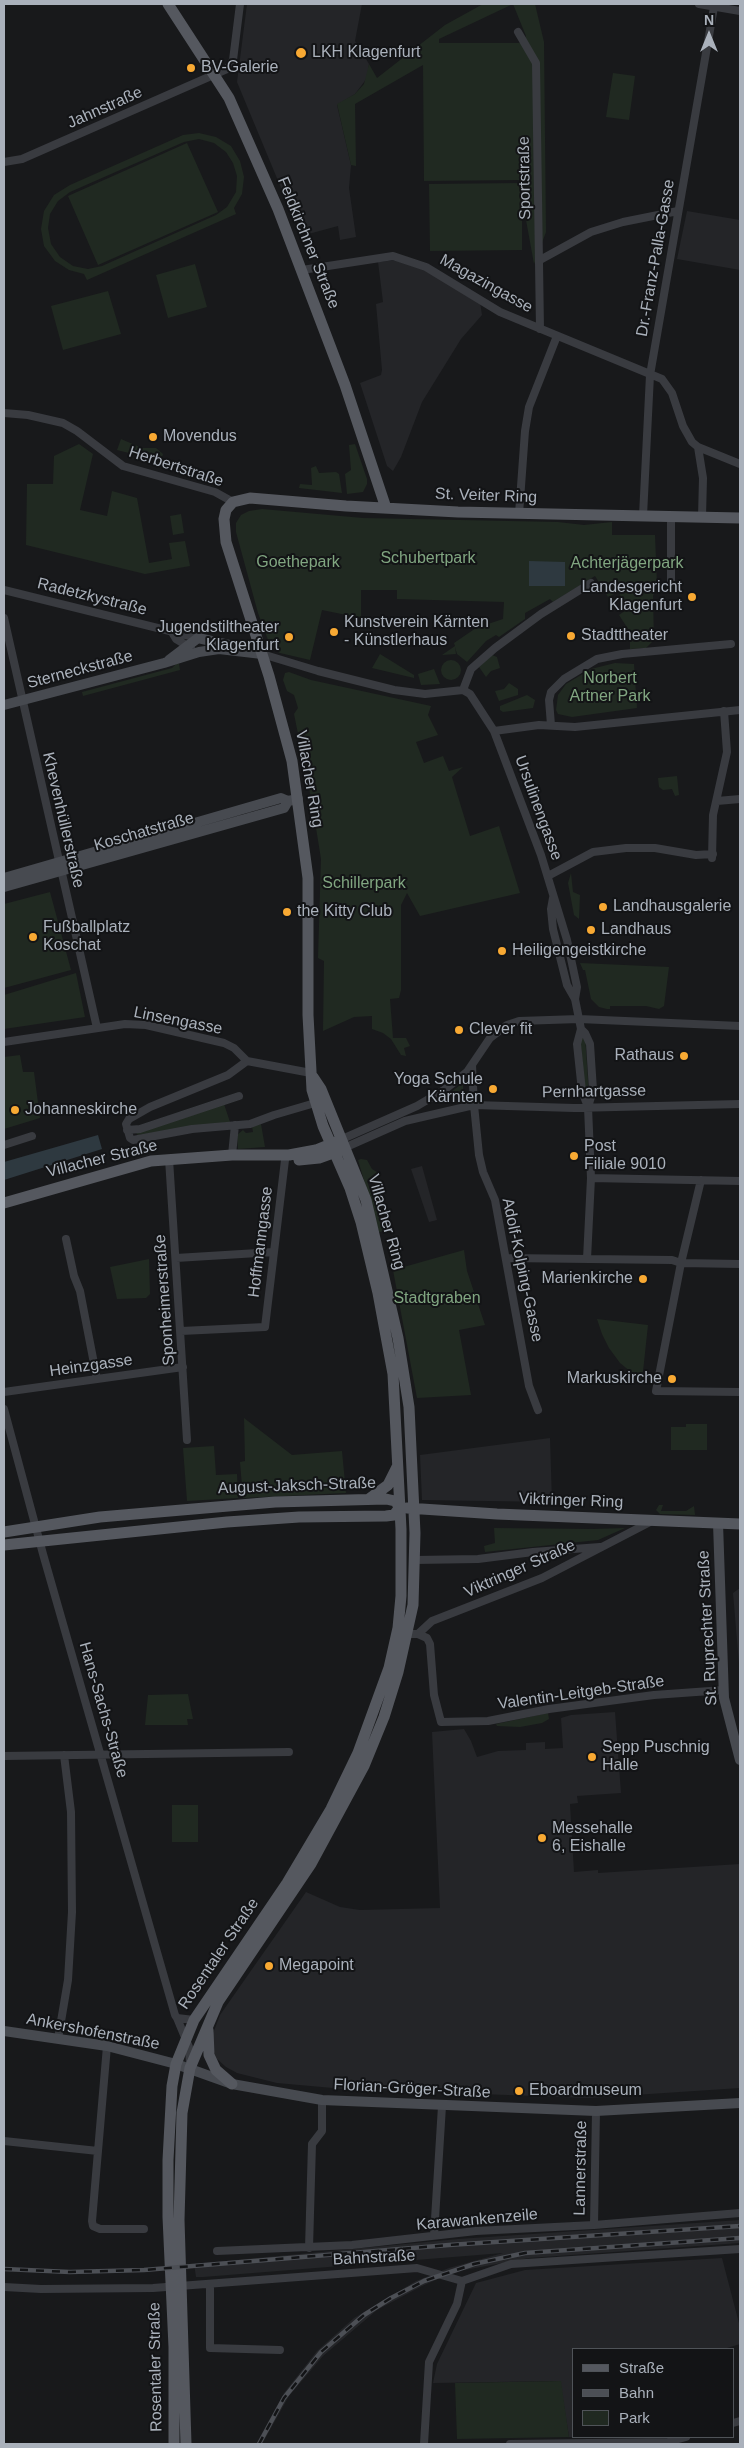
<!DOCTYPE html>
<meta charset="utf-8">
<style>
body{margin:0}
#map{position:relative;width:744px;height:2448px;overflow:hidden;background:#18191b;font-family:Arial,sans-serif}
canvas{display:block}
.frame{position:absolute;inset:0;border:5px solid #aab1bb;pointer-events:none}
.legend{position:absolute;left:572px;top:2348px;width:162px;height:90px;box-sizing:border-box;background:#131416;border:1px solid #4f5358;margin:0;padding:6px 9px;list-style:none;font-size:15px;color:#aab1bb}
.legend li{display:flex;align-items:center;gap:10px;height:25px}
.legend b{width:25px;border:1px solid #4f5358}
.north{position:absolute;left:684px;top:10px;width:50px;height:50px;-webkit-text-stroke:4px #131416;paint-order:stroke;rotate:0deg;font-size:14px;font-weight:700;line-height:20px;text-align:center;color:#aab1bb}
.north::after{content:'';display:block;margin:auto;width:18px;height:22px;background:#aab1bb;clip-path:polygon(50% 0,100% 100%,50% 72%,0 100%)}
</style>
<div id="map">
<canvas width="744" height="2448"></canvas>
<div class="frame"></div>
<ul class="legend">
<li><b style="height:6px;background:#55585f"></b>Straße</li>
<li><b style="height:6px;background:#4c4f55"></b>Bahn</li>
<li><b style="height:14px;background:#202921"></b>Park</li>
</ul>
<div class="north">N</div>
</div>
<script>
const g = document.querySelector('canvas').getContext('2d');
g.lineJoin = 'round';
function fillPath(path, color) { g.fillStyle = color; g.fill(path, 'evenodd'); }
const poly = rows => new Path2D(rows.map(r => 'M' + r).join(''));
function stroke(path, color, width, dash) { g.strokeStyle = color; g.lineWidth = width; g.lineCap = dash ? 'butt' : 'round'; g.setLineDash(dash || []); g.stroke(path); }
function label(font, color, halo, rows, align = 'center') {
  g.font = font + ' Arial,sans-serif'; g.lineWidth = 4; g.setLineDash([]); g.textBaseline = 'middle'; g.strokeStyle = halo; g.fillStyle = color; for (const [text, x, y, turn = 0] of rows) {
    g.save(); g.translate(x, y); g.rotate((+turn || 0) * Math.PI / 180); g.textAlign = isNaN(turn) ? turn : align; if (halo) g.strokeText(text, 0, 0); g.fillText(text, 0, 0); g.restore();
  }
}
const built = poly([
 [247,4,362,4,355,41,369,64,367,78,355,94,337,105,351,165,349,188,356,237,340,240,338,226,301,236,237,82],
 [687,211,740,220,740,270,677,259],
 [398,260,426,270,480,302,482,315,461,339,422,402,401,457,393,471,387,466,360,383,381,375,382,370,376,304,383,302,378,262],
 [422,1166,437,1220,429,1222,411,1169],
 [550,1438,552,1502,422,1500,420,1455],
 [740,1588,740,1663,739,1664,733,1593],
 [615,1712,621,1793,577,1796,578,1803,570,1804,574,1872,598,1870,598,1873,740,1864,740,2088,589,2098,344,2089,277,2083,237,2073,226,2067,217,2059,213,2050,212,2036,220,2015,306,1892,340,1907,360,1910,440,1908,432,1732,464,1729,471,1741,477,1757,498,1751,526,1750,526,1743,545,1742,545,1749,563,1748,561,1718,571,1715],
 [740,2220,740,2243,529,2258,454,2272,422,2286,377,2310,323,2356,289,2396,262,2444,256,2444,284,2393,317,2351,354,2318,416,2281,449,2268,503,2253,203,2277,196,2277,194,2264,458,2239],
 [722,2258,740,2327,740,2344,724,2349,573,2349,573,2437,663,2437,569,2437,560,2381,433,2383,437,2364,476,2283,525,2270]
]);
const green = poly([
 [483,4,535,4,544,42,546,232,534,264,526,220,522,180,424,181,423,65,355,104,356,166,351,165,337,104,355,94,364,84,369,64,377,78,445,25],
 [513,4,526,36,521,43,439,43,439,39],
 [613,73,635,76,629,120,606,117],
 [199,133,216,137,231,146,240,161,244,177,242,194,234,208,236,214,87,280,84,274,69,270,55,261,44,246,41,229,44,211,54,195,70,185,183,135],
 [199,139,214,143,226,152,233,163,237,176,236,192,227,207,216,215,102,266,88,269,73,266,60,257,51,244,48,228,50,214,58,201,70,192,184,142],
 [187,143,218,212,98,265,68,196],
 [522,183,522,250,430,251,429,184],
 [195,264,207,307,168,318,156,275],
 [108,291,121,334,63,350,51,306],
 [121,439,142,448,156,448,163,454,161,461,117,450],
 [79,444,93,454,80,510,107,516,112,491,137,498,149,563,172,559,169,543,185,541,190,566,145,574,26,545,27,484,53,484,54,456],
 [355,444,367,479,367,484,363,492,347,494,345,474,351,470,349,445],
 [316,466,319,473,336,472,339,474,342,493,299,488,300,484,312,485,311,468],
 [262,509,363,518,558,522,584,525,612,522,612,535,655,535,657,584,653,596,654,640,646,648,630,649,630,632,619,615,629,608,618,592,608,597,595,576,553,602,550,599,525,613,525,619,499,637,496,635,486,641,467,662,457,654,455,647,456,654,442,655,455,646,454,643,476,628,503,619,504,602,397,599,397,590,361,590,361,618,322,610,310,660,280,653,271,648,258,613,236,532,236,523,241,515,249,511],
 [181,514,184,533,173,535,170,516],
 [380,654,414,675,414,678,372,668],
 [492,655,497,657,500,668,491,671,486,677,479,667],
 '441 670a10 10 0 1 1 20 0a10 10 0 1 1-20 0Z',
 [177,663,179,664,180,670,83,696,82,692,172,668],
 [615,663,634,664,637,708,572,717,558,714,556,710,558,695,566,684,591,669],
 [434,669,440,684,421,685,418,674],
 [289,672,311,680,431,706,428,715,438,735,416,742,424,763,443,756,449,771,463,767,452,777,470,836,499,826,520,893,420,916,407,893,401,905,401,990,399,998,390,999,393,1038,406,1038,410,1046,404,1048,406,1056,401,1055,391,1039,383,1033,372,1029,372,1016,354,1017,323,1031,324,961,318,958,321,859,312,803,294,714,298,708,294,695,287,691,283,680,285,673],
 [509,683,518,689,518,695,499,701,495,691,504,689],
 [527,695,535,700,533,708,503,712,500,710,500,706],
 [677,776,679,795,675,796,672,789,663,790,659,787,658,778],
 [571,873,573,892,580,895,579,919,574,915,568,883],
 [50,892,71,970,4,988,4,904],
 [580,963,669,967,664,1006,659,1009,646,1006,610,1006,610,1009,607,1009,599,1007,591,999,585,970,583,970],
 [76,973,85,1017,4,1029,4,995],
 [580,1036,585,1036,589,1094,585,1091],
 [20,1055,23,1072,34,1072,40,1118,4,1129,4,1057],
 [463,1083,463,1098,436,1103],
 [224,1104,230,1122,149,1134,138,1135,136,1133],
 [261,1124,265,1147,238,1149,237,1135,243,1130,246,1133,253,1132,252,1126],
 [361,1159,367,1160,372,1169,380,1174,367,1181,381,1223,388,1226,385,1231,379,1232,358,1160],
 [464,1250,467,1271,485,1325,459,1330,471,1395,417,1398,393,1270],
 [149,1259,150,1294,146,1298,117,1299,110,1267],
 [597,1319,648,1325,642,1381,620,1363,609,1348,602,1334],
 [244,1418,292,1455,342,1451,346,1493,243,1498,240,1462,245,1461],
 [686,1424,707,1424,707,1450,671,1450,671,1427,686,1427],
 [214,1446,216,1475,237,1474,238,1498,187,1501,183,1448],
 [659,1505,663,1505,661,1511,686,1511,694,1506,695,1515,660,1514,656,1510],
 [494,1528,593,1529,625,1528,598,1540,485,1552,484,1546,495,1543],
 [188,1694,193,1719,187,1719,188,1725,145,1725,148,1695],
 [548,1713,549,1719,542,1723,520,1727,497,1726,496,1724],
 [172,1805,198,1805,198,1842,172,1842],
 [561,2381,569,2437,457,2439,455,2383]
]);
const water = poly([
 [529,561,565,562,565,586,529,586],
 [98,1135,102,1149,4,1180,4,1162]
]);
const street = poly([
 [699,4,740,11],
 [518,32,536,63,540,329],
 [4,162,22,159,227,69,233,60,240,4],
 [540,260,591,232,623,222,678,211],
 [302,270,393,256,426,267,500,312,662,379,672,393,683,426,692,442,698,447,740,464],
 [4,413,28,415,63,423,77,431,123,466,215,492,233,502],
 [698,447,703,478,702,517],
 [519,514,525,431,529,407,557,336],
 [643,516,650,375,714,7],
 [671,587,671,517],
 [4,590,198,638],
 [4,618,97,1028],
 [173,634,176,639,191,648],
 [262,654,318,671,394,690,425,694,463,690,470,694,494,731,541,855,567,940,577,987,575,999],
 [463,690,471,669,495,648,541,614,591,583],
 [551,725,549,700,551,692,564,679,597,659,622,654,731,644],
 [494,731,539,725,575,727,740,710],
 [717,801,740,799],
 [712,858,713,815,727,752,724,711],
 [548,876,593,852,626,848,655,848,696,855,713,854],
 [553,898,551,909,553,929,567,985,575,999,581,1029,577,1044,582,1091,588,1107,591,1178,587,1259],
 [581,1029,585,1033,590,1044,593,1090,588,1107],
 [4,1042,125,1024,146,1025,224,1043,234,1048,247,1061,311,1073],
 [247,1061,228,1075,150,1107,129,1119,126,1124,130,1138,133,1140,192,1129,250,1124,274,1115,315,1103],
 [472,1065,474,1105,479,1155,483,1172,495,1200,529,1386,538,1410],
 [127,1130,140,1129,239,1096],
 [340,1140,417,1106,444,1090,467,1072,490,1038,507,1025,519,1021,579,1019,740,1026],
 [4,1145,32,1136],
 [344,1148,405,1121,474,1105,574,1108,740,1104],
 [232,1155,235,1125],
 [169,1159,187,1440],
 [591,1178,740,1181],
 [701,1180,681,1263,656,1391,740,1392],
 [66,1239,74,1276,80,1291,97,1379],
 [176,1258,274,1252],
 [507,1258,672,1260,681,1263,740,1264],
 [181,1331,265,1327,285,1160],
 [4,1392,183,1367],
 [4,1409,43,1554,175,2015,177,2018,194,2020],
 [415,1560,478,1559,533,1552,600,1547],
 [402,1634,418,1634,432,1621,542,1578,652,1521],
 [418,1634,427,1638,430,1644,434,1695,441,1722,488,1721,549,1709,654,1695,724,1690],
 [4,1756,289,1752],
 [177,2018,189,2047,190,2064],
 [58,2039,68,1980,72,1912,71,1812,64,1755],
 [107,2046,92,2221,93,2226,100,2229,144,2229],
 [4,2141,98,2151],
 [594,2225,596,2111],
 [434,2235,442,2106],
 [309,2248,312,2144,322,2131,322,2100],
 [217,2251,352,2245,476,2231,594,2225,740,2213],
 [210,2284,210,2348,280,2350],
 [4,2287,41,2289,153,2288,417,2268,462,2281,511,2264,740,2249],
 [733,2423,740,2421],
 [424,2444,429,2362,457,2304,462,2281],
 [510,2444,668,2442,686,2437]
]);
const secondary = poly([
 [169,660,198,638,229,645],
 [4,705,164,663,199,652,219,649,262,654],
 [4,878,281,798,288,801,298,799],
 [4,887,284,808,288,801],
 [718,1523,724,1698,740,1760],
 [4,2031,107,2046,176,2064,232,2084,322,2100,596,2111,740,2103]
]);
const primary = poly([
 [168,4,229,98,278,209,345,385,386,508],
 [299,1160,319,1158,341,1150],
 [4,1203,151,1161,232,1155,289,1155,316,1150,338,1141],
 [369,1499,388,1485,397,1467],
 [407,1508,497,1514,740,1524],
 [4,1532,100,1517,275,1502,386,1499,395,1501,400,1507],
 [4,1545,227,1522,299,1517,386,1516,394,1515,400,1507],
 [208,2030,209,2055,216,2070,232,2084],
 [174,2444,174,2347,168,2217,168,2160,172,2086,176,2064,194,2020,287,1883,331,1809,358,1753,389,1668,398,1628,401,1596,401,1529,393,1374,378,1293,361,1222,350,1188,323,1126,312,1090,308,1015,308,878,292,761,269,676,226,542,224,519,226,510,233,502,250,498,346,506,458,512,740,518],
 [186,2444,179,2220,182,2113,190,2068,218,2002,311,1864,364,1766,384,1717,398,1672,413,1605,415,1533,409,1407,398,1338,366,1200,321,1089,313,1077]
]);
const rail = poly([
 [4,2269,70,2272,144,2270,449,2245,740,2226],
 [259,2444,284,2398,321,2352,364,2315,391,2298,424,2281,474,2264,525,2253,740,2238]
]);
const markers = [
 [301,53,6,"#f8a933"],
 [191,68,5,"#f8a933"],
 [153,437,5,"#f8a933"],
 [692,597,5,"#f8a933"],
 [334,632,5,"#f8a933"],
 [571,636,5,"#f8a933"],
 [289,637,5,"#f8a933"],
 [603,907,5,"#f8a933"],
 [287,912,5,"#f8a933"],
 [591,930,5,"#f8a933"],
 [33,937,5,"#f8a933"],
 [502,951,5,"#f8a933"],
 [459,1030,5,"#f8a933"],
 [684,1056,5,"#f8a933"],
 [493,1089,5,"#f8a933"],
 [15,1110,5,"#f8a933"],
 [574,1156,5,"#f8a933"],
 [643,1279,5,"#f8a933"],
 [672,1379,5,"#f8a933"],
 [592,1757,5,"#f8a933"],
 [542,1838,5,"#f8a933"],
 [269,1966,5,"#f8a933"],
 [519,2091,5,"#f8a933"]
];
const poiNames = [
 ["LKH Klagenfurt",312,53],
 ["BV-Galerie",201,68],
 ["Movendus",163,437],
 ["Landesgericht",682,588,"right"],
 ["Klagenfurt",682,606,"right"],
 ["Kunstverein Kärnten",344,623],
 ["- Künstlerhaus",344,641],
 ["Jugendstiltheater",279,628,"right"],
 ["Klagenfurt",279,646,"right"],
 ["Stadttheater",581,636],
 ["Landhausgalerie",613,907],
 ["the Kitty Club",297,912],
 ["Fußballplatz",43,928],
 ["Koschat",43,946],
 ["Landhaus",601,930],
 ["Heiligengeistkirche",512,951],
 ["Clever fit",469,1030],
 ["Rathaus",674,1056,"right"],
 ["Yoga Schule",483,1080,"right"],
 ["Kärnten",483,1098,"right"],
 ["Johanneskirche",25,1110],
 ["Post",584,1147],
 ["Filiale 9010",584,1165],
 ["Marienkirche",633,1279,"right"],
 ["Markuskirche",662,1379,"right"],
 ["Sepp Puschnig",602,1748],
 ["Halle",602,1766],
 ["Messehalle",552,1829],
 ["6, Eishalle",552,1847],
 ["Megapoint",279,1966],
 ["Eboardmuseum",529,2091]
];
const streetNames = [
 ["Jahnstraße",105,108,-24],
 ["Sportstraße",525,178,-91],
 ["Feldkirchner Straße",308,243,68],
 ["Dr.-Franz-Palla-Gasse",656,258,-80],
 ["Magazingasse",486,284,29],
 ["Herbertstraße",176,467,18],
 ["St. Veiter Ring",486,496,2],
 ["Radetzkystraße",92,597,14],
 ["Sterneckstraße",80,670,-15],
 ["Villacher Ring",309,779,80],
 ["Ursulinengasse",538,808,70],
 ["Khevenhüllerstraße",63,820,77],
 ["Koschatstraße",144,832,-16],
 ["Linsengasse",178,1021,11],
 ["Pernhartgasse",594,1092,-1],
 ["Villacher Straße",102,1159,-14],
 ["Villacher Ring",386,1222,74],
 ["Hoffmanngasse",261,1242,-83],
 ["Adolf-Kolping-Gasse",522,1270,78],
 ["Sponheimerstraße",165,1300,-94],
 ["Heinzgasse",91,1366,-8],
 ["August-Jaksch-Straße",297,1486,-2],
 ["Viktringer Ring",571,1501,2],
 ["Viktringer Straße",520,1569,-24],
 ["St. Ruprechter Straße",708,1628,-93],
 ["Valentin-Leitgeb-Straße",581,1693,-8],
 ["Hans-Sachs-Straße",103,1710,74],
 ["Rosentaler Straße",219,1954,-56],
 ["Ankershofenstraße",93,2032,11],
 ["Florian-Gröger-Straße",412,2089,3],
 ["Lannerstraße",581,2168,-89],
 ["Karawankenzeile",477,2220,-5],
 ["Bahnstraße",374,2258,-3],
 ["Rosentaler Straße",156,2367,-91]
];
const parkNames = [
 ["Schubertpark",428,559],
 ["Goethepark",298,563],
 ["Achterjägerpark",627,564],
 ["Norbert",610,679],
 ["Artner Park",610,697],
 ["Schillerpark",364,884],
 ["Stadtgraben",437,1299]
];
fillPath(built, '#242528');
fillPath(green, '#202921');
fillPath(water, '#2e3940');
stroke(street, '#393b40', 8);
stroke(secondary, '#474a50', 10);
stroke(primary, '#55585f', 11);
stroke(rail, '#4c4f55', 4.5);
stroke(rail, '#131416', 2.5, [8]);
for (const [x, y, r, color] of markers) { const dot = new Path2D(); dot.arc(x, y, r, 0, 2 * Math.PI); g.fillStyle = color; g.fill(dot); stroke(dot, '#131416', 2); }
label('16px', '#aab1bb', '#131416', poiNames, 'left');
label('16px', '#aab1bb', '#131416', streetNames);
label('16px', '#81a681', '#131416', parkNames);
</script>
